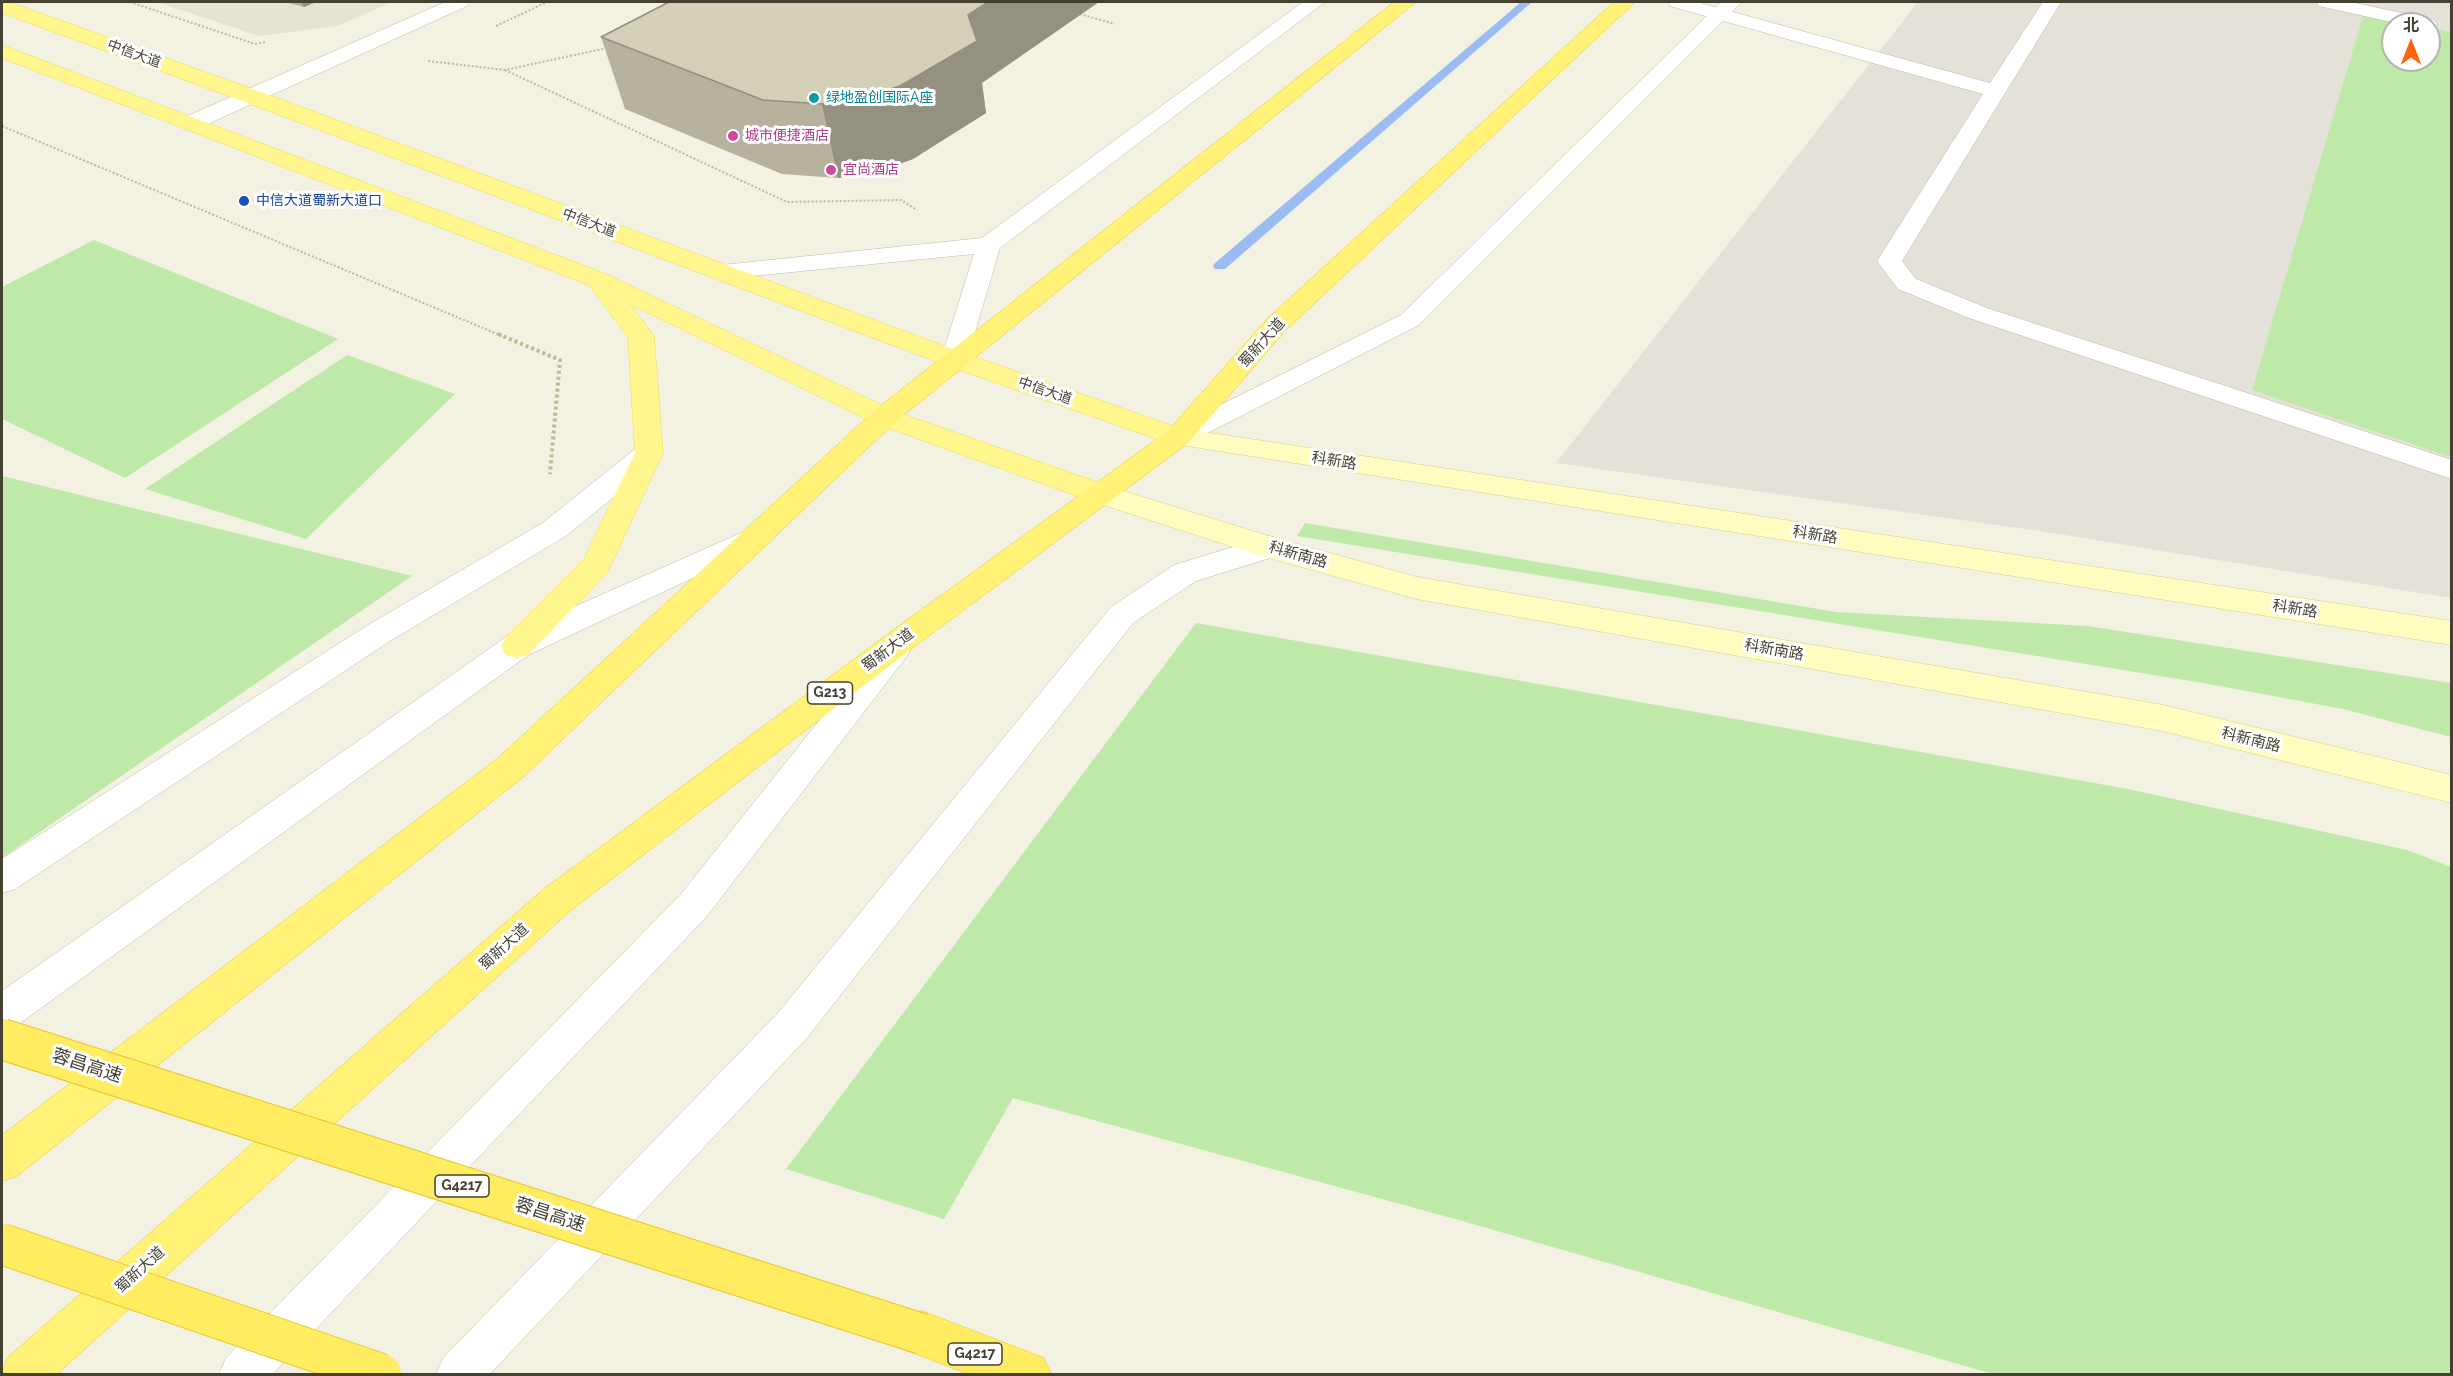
<!DOCTYPE html>
<meta charset="utf-8">
<style>
body{margin:0}
#map{position:relative;width:2453px;height:1376px;overflow:hidden;background:#f2f1e2;font-family:Raleway,"Noto Sans SC",sans-serif}
canvas{display:block}
.frame{position:absolute;inset:0;border:3px solid #444133;pointer-events:none}
.north{position:absolute;left:2381px;top:12px;width:60px;height:60px;box-sizing:border-box;background:#fff;border:2px solid #b4b3ad;border-radius:50%;rotate:0deg;font-size:16px;font-weight:700;line-height:24px;text-align:center;color:#444133}
.north::after{content:'';display:block;margin:auto;width:21px;height:27px;background:#ff640c;clip-path:polygon(50% 0,100% 100%,50% 72%,0 100%)}
</style>
<div id="map">
<canvas width="2453" height="1376"></canvas>
<div class="frame"></div>
<div class="north">北</div>
</div>
<script>
const g = document.querySelector('canvas').getContext('2d');
g.lineJoin = 'round';
function fillPath(path, color) { g.fillStyle = color; g.fill(path, 'evenodd'); }
const poly = rows => new Path2D(rows.map(r => 'M' + r).join(''));
function stroke(path, color, width, dash) { g.strokeStyle = color; g.lineWidth = width; g.lineCap = dash ? 'butt' : 'round'; g.setLineDash(dash || []); g.stroke(path); }
function label(font, color, halo, rows, align = 'center') {
  g.font = font + ' Raleway,"Noto Sans SC",sans-serif'; g.lineWidth = 6; g.setLineDash([]); g.textBaseline = 'middle'; g.strokeStyle = halo; g.fillStyle = color; for (const [text, x, y, turn = 0] of rows) {
    g.save(); g.translate(x, y); g.rotate((+turn || 0) * Math.PI / 180); g.textAlign = isNaN(turn) ? turn : align; if (halo) g.strokeText(text, 0, 0); g.fillText(text, 0, 0); g.restore();
  }
}
const residential = poly([
 [157,2,392,2,337,26,259,36]
]);
const industrial = poly([
 [1918,2,2451,2,2451,598,2040,531,1556,463],
 [2393,24,2429,24,2429,60,2393,60]
]);
const green = poly([
 [2364,13,2416,24,2393,24,2393,60,2429,60,2429,27,2451,32,2451,457,2252,390],
 [94,240,338,339,125,478,2,419,2,287],
 [347,355,455,394,306,539,145,489],
 [2,476,412,576,2,858],
 [1305,523,1836,612,2088,626,2451,683,2451,737,2343,709,2203,683,1297,536],
 [1196,623,2128,789,2407,850,2451,867,2451,1374,1993,1374,1466,1222,1013,1098,944,1219,786,1169]
]);
const stream = poly([
 [1521,2,1532,2,1225,269,1215,269,1213,266,1215,263,1521,2]
]);
const pathFar1 = poly([
 [130,2,255,44,266,42],
 [1076,13,1115,24],
 [496,26,547,2],
 [428,61,505,70,607,48],
 [505,70,787,202,901,200,917,210],
 [2,126,502,336]
]);
const path = poly([
 [498,334,560,360,550,474]
]);
const service = poly([
 [1668,2,1697,2,1990,83,2043,2,2061,2,1902,261,1916,279,1987,308,2452,460,2452,479,1969,318,1898,289,1877,261,1983,94,1670,6,1668,2],
 [2316,2,2351,2,2434,20,2437,24,2434,28,2429,30,2429,24,2400,24,2319,6,2316,2]
]);
const minor = poly([
 [445,2,470,2,467,6,199,128,191,130,183,128,180,123,183,118,445,2],
 [1303,2,1325,2,1000,248,967,359,963,365,954,367,945,365,941,359,974,254,722,279,713,277,710,272,713,267,722,265,982,238,1303,2],
 [1721,2,1742,2,1419,325,1188,443,1178,446,1168,443,1164,437,1168,431,1401,315,1721,2],
 [649,444,659,446,663,453,659,460,566,536,390,641,15,889,2,893,2,859,368,625,544,522,639,446,649,444],
 [1269,536,1280,539,1284,547,1280,555,1196,581,1133,623,806,1039,490,1374,436,1374,443,1358,778,1013,1111,607,1174,565,1269,536]
]);
const tertiary = poly([
 [761,524,772,527,776,534,772,541,528,655,16,1026,2,1031,2,991,506,637,761,524],
 [896,635,907,638,912,647,907,656,707,916,273,1374,219,1374,226,1358,681,894,885,638,896,635]
]);
const secondary = poly([
 [1178,428,2452,621,2452,645,1168,443,1164,437,1168,431,1178,428],
 [1101,484,1275,538,1417,577,2163,705,2452,775,2452,803,2163,731,1417,599,1258,555,1091,501,1086,494,1091,487,1101,484]
]);
const primary = poly([
 [2,2,9,2,261,92,963,353,1188,431,1192,437,1188,443,1178,446,1168,443,945,365,245,102,2,13,2,2],
 [2,45,606,274,894,411,1111,487,1116,494,1111,501,1101,504,1091,501,874,423,630,304,654,336,663,453,607,573,528,655,517,658,506,655,501,646,506,637,584,559,635,453,628,337,589,285,2,58,2,45]
]);
const trunk = poly([
 [1394,2,1416,2,894,423,522,778,17,1176,2,1181,2,1135,498,758,874,411,1394,2],
 [1614,2,1635,2,1285,331,1188,443,914,647,570,911,57,1374,2,1374,7,1358,544,889,892,631,1168,431,1267,319,1614,2]
]);
const motorway = poly([
 [922,1311,1044,1358,1051,1374,968,1374,906,1350,899,1334,906,1318,922,1311]
]);
const motorwayBridge = poly([
 [2,1039,922,1334],
 [2,1244,381,1374]
]);
const wall = poly([
 [285,2,316,2,304,7],
 [601,37,982,83,986,113,913,159,871,174,838,178,782,174,625,109]
]);
const shadedWall = poly([
 [301,2,316,2,304,7],
 [988,2,1099,2,982,83,986,113,913,159,871,174,838,178,822,104]
]);
const building = poly([
 [669,2,988,2,968,15,977,41,900,86,856,100,822,104,763,100,601,37,669,2]
]);
const markers = [
 [814,98,6,"#0f9aa8"],
 [733,136,6,"#d1479c"],
 [831,170,6,"#d1479c"],
 [244,201,6,"#1a4fb4"]
];
const farStreetnames = [
 ["中信大道",134,54,20],
 ["中信大道",589,223,21],
 ["中信大道",1045,391,19]
];
const farCulturenames = [
 ["绿地盈创国际A座",826,98]
];
const farHotelnames = [
 ["城市便捷酒店",745,136],
 ["宜尚酒店",843,170]
];
const farTransitnames = [
 ["中信大道蜀新大道口",256,201]
];
const shields = [
 [830,693,45],
 [462,1186,54],
 [975,1354,54]
];
const shieldNames = [
 ["G213",830,693],
 ["G4217",462,1186],
 ["G4217",975,1354]
];
const streetNames = [
 ["蜀新大道",1262,343,-48],
 ["科新路",1334,461,9],
 ["科新路",1815,535,9],
 ["科新南路",1298,555,16],
 ["科新路",2295,609,9],
 ["蜀新大道",888,650,-37],
 ["科新南路",1774,650,10],
 ["科新南路",2251,740,14],
 ["蜀新大道",504,947,-42],
 ["蜀新大道",140,1270,-42]
];
const nearStreetnames = [
 ["蓉昌高速",87,1066,18],
 ["蓉昌高速",550,1215,18]
];
fillPath(residential, '#e6e4d0');
fillPath(industrial, '#e4e1d8');
fillPath(green, '#bee9a8');
fillPath(stream, '#9bbcf3');
stroke(service, '#bebaa5', 1);
stroke(minor, '#bebaa5', 1);
stroke(tertiary, '#bebaa5', 1);
stroke(secondary, '#d4d18f', 1);
stroke(primary, '#e8dc5a', 1);
stroke(trunk, '#e4c72b', 1);
stroke(motorway, '#e4c72b', 1);
stroke(pathFar1, '#c0ba95', 2, [2, 2]);
stroke(path, '#c0ba95', 4, [3, 3]);
fillPath(service, '#fff');
fillPath(minor, '#fff');
fillPath(tertiary, '#fff');
fillPath(secondary, '#fffdbf');
fillPath(primary, '#fff78e');
fillPath(trunk, '#fff277');
fillPath(motorway, '#ffec60');
stroke(motorwayBridge, '#e4c72b', 42, []);
stroke(motorwayBridge, '#ffec60', 40);
fillPath(wall, '#b6b29d');
fillPath(shadedWall, '#949180');
fillPath(building, '#d4cfb7');
stroke(building, '#949180', 1.5);
for (const [x, y, r, color] of markers) { const dot = new Path2D(); dot.arc(x, y, r, 0, 2 * Math.PI); g.fillStyle = color; g.fill(dot); stroke(dot, '#fff', 2); }
label('14px', '#444133', '#fff', farStreetnames);
label('14px', '#0d838f', '#fff', farCulturenames, 'left');
label('14px', '#b23c85', '#fff', farHotelnames, 'left');
label('14px', '#164399', '#fff', farTransitnames, 'left');
for (const [x, y, w] of shields) { const box = new Path2D(); box.roundRect(x - w / 2, y - 11, w, 22, 4.5); g.fillStyle = '#fff'; g.fill(box); stroke(box, '#444133', 1.5); }
label('bold 14px', '#444133', null, shieldNames);
label('15px', '#444133', '#fff', streetNames);
label('18px', '#444133', '#fff', nearStreetnames);
</script>
